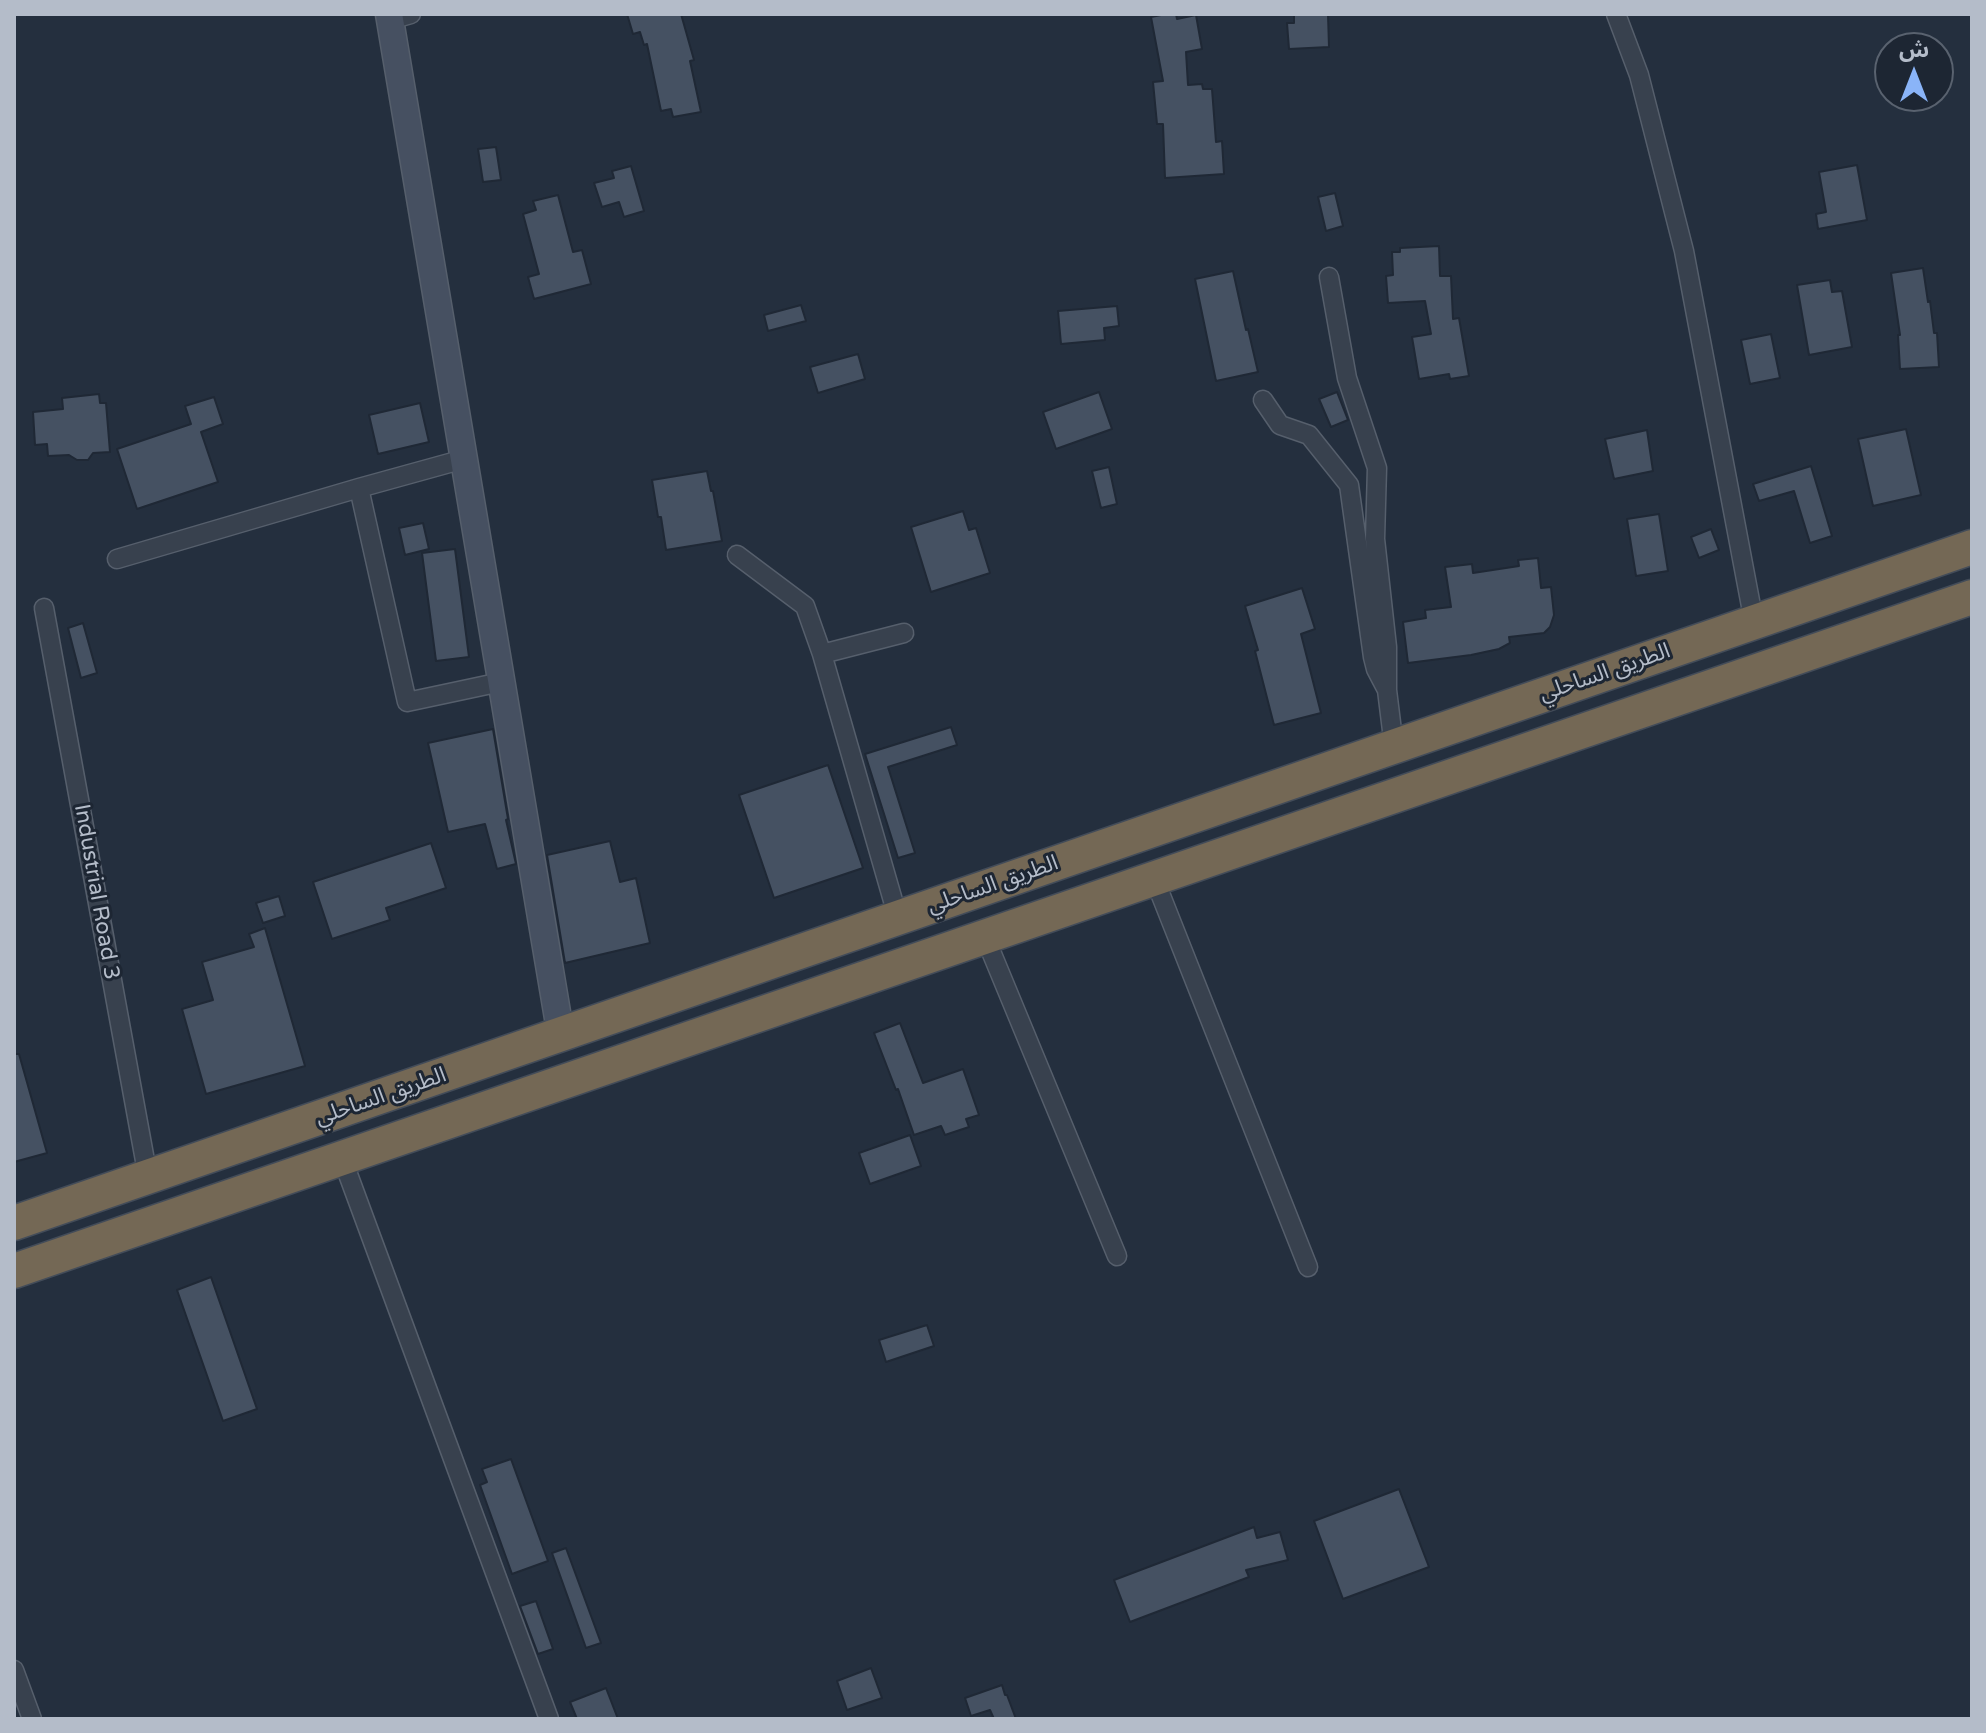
<!DOCTYPE html>
<meta charset="utf-8">
<style>
body{margin:0}
#map{position:relative;width:1986px;height:1733px;overflow:hidden;background:#242f3e;font-family:"Varela Round","Noto Sans Arabic",sans-serif}
canvas{display:block}
.frame{position:absolute;inset:0;border:16px solid #b4bcc9;pointer-events:none}
.north{position:absolute;left:1874px;top:32px;width:80px;height:80px;box-sizing:border-box;background:#1d2633;border:2px solid #59626f;border-radius:50%;rotate:0deg;font-size:22px;font-weight:700;line-height:32px;text-align:center;color:#b4bcc9}
.north::after{content:'';display:block;margin:auto;width:28px;height:36px;background:#8ab4f8;clip-path:polygon(50% 0,100% 100%,50% 72%,0 100%)}
</style>
<div id="map">
<canvas width="1986" height="1733"></canvas>
<div class="frame"></div>
<div class="north">ش</div>
</div>
<script>
const g = document.querySelector('canvas').getContext('2d');
g.lineJoin = 'round';
function fillPath(path, color) { g.fillStyle = color; g.fill(path, 'evenodd'); }
const poly = rows => new Path2D(rows.map(r => 'M' + r).join(''));
function stroke(path, color, width, dash) { g.strokeStyle = color; g.lineWidth = width; g.lineCap = dash ? 'butt' : 'round'; g.setLineDash(dash || []); g.stroke(path); }
function label(font, color, halo, rows, align = 'center') {
  g.font = font + ' "Varela Round","Noto Sans Arabic",sans-serif'; g.lineWidth = 6; g.setLineDash([]); g.textBaseline = 'middle'; g.strokeStyle = halo; g.fillStyle = color; for (const [text, x, y, turn = 0] of rows) {
    g.save(); g.translate(x, y); g.rotate((+turn || 0) * Math.PI / 180); g.textAlign = isNaN(turn) ? turn : align; if (halo) g.strokeText(text, 0, 0); g.fillText(text, 0, 0); g.restore();
  }
}
const building = poly([
 [627,14,681,14,694,60,690,61,701,112,673,117,671,109,661,111,647,44,644,45,640,32,633,34,627,14],
 [1166,14,1176,14,1177,19,1196,15,1202,49,1186,52,1188,85,1202,84,1203,89,1212,89,1216,142,1222,141,1224,174,1165,178,1163,124,1157,124,1153,82,1163,81,1151,17,1166,14],
 [1294,14,1328,14,1329,47,1289,49,1287,23,1294,23,1294,14],
 [496,147,501,180,483,182,478,149,496,147],
 [1857,165,1867,220,1818,229,1816,214,1826,212,1819,172,1857,165],
 [631,166,644,211,624,217,619,202,602,207,594,183,614,178,612,171,631,166],
 [1335,193,1343,226,1326,231,1318,197,1335,193],
 [558,195,573,252,582,250,591,284,534,299,528,277,539,274,523,214,536,210,533,201,558,195],
 [1439,246,1440,276,1451,276,1453,319,1459,318,1469,376,1450,379,1449,374,1419,379,1412,337,1431,334,1425,301,1388,303,1386,276,1393,275,1392,252,1400,252,1400,248,1439,246],
 [1923,268,1928,302,1930,301,1934,333,1937,333,1939,367,1900,369,1898,335,1900,335,1891,273,1923,268],
 [1233,271,1246,330,1248,329,1258,372,1216,381,1195,279,1233,271],
 [1830,280,1832,292,1842,291,1852,347,1809,355,1797,285,1830,280],
 [801,305,806,321,768,331,764,315,801,305],
 [1117,306,1119,326,1104,328,1105,340,1061,344,1058,311,1117,306],
 [1771,334,1780,378,1750,384,1741,340,1771,334],
 [858,354,865,379,818,393,810,367,858,354],
 [1099,392,1112,429,1056,449,1043,412,1099,392],
 [1337,392,1348,420,1331,427,1319,399,1337,392],
 [99,394,100,403,106,403,110,452,93,453,88,460,77,460,69,455,48,456,47,444,35,445,33,412,63,409,62,398,99,394],
 [214,397,223,424,201,432,218,482,137,509,117,449,191,424,185,406,214,397],
 [420,403,429,442,378,454,369,415,420,403],
 [1906,429,1921,495,1873,506,1858,439,1906,429],
 [1647,430,1653,471,1614,479,1605,439,1647,430],
 [1811,466,1832,536,1810,543,1794,491,1759,501,1753,484,1811,466],
 [1109,467,1117,504,1101,508,1092,471,1109,467],
 [707,471,711,491,713,491,722,541,666,550,661,517,658,517,652,480,707,471],
 [963,511,969,530,976,528,990,573,931,592,911,527,963,511],
 [1659,514,1668,571,1636,576,1627,519,1659,514],
 [423,523,429,549,405,555,399,528,423,523],
 [1711,529,1719,550,1699,558,1691,537,1711,529],
 [455,549,469,657,436,661,422,553,455,549],
 [1538,558,1541,588,1551,587,1554,615,1550,627,1544,633,1509,637,1510,643,1499,649,1471,655,1408,663,1403,622,1426,618,1425,610,1451,607,1445,567,1472,564,1473,573,1519,566,1518,560,1538,558],
 [1302,588,1315,629,1301,634,1321,713,1274,725,1255,651,1258,650,1245,606,1302,588],
 [83,623,97,673,81,678,68,628,83,623],
 [951,727,957,745,888,767,915,853,898,858,865,754,951,727],
 [493,729,508,819,506,820,516,864,497,869,485,824,448,832,428,743,493,729],
 [828,765,863,868,774,898,739,795,828,765],
 [610,841,620,882,636,878,650,943,565,963,547,855,610,841],
 [431,843,446,888,386,908,390,920,332,939,313,882,431,843],
 [279,896,285,916,263,923,256,903,279,896],
 [265,928,305,1066,206,1094,182,1009,213,1000,202,962,254,947,249,934,265,928],
 [900,1023,923,1083,963,1069,979,1115,966,1119,969,1127,945,1135,941,1126,914,1135,898,1089,896,1090,874,1033,900,1023],
 [14,1054,19,1054,47,1153,14,1162,14,1054],
 [910,1135,921,1166,870,1184,859,1153,910,1135],
 [211,1277,257,1409,223,1421,177,1290,211,1277],
 [927,1325,934,1346,886,1362,879,1340,927,1325],
 [511,1459,548,1561,512,1574,480,1485,487,1482,482,1469,511,1459],
 [1399,1489,1429,1567,1343,1599,1314,1521,1399,1489],
 [1254,1527,1257,1538,1280,1532,1288,1560,1246,1570,1249,1577,1130,1622,1114,1580,1254,1527],
 [566,1548,601,1643,586,1648,552,1553,566,1548],
 [536,1601,553,1649,538,1654,520,1606,536,1601],
 [871,1668,882,1698,847,1710,837,1681,871,1668],
 [1002,1685,1005,1695,1007,1695,1016,1719,994,1719,990,1710,971,1716,965,1698,1002,1685],
 [606,1688,618,1719,577,1719,570,1702,606,1688]
]);
const street = poly([
 [1616,14,1639,75,1684,251,1754,622],
 [390,20,411,14],
 [1329,277,1347,378,1377,468,1375,539,1387,647,1387,690,1394,747],
 [1263,400,1280,425,1309,435,1349,485,1373,657,1376,669,1386,688],
 [359,488,407,702,501,682],
 [737,555,805,606,822,654,898,918],
 [117,559,359,488,464,459],
 [44,608,148,1177],
 [822,654,904,633],
 [1154,878,1308,1267],
 [985,937,1117,1256],
 [342,1158,549,1719],
 [14,1670,32,1719]
]);
const secondary = poly([
 [389,14,561,1036]
]);
const highway = poly([
 [14,1223,1972,547],
 [14,1271,1972,597]
]);
const streetNames = [
 ["الطريق الساحلي",1605,673,-19],
 ["الطريق الساحلي",993,885,-19],
 ["Industrial Road 3",96,892,80],
 ["الطريق الساحلي",381,1097,-19]
];
fillPath(building, '#455162');
stroke(building, '#1f2835', 2);
stroke(street, '#565f6c', 21);
stroke(secondary, '#565f6c', 29);
stroke(highway, '#434c59', 37);
stroke(street, '#38414e', 18);
stroke(secondary, '#465061', 26);
stroke(highway, '#746855', 34);
label('22px', '#b4bcc9', '#1d2633', streetNames);
</script>
